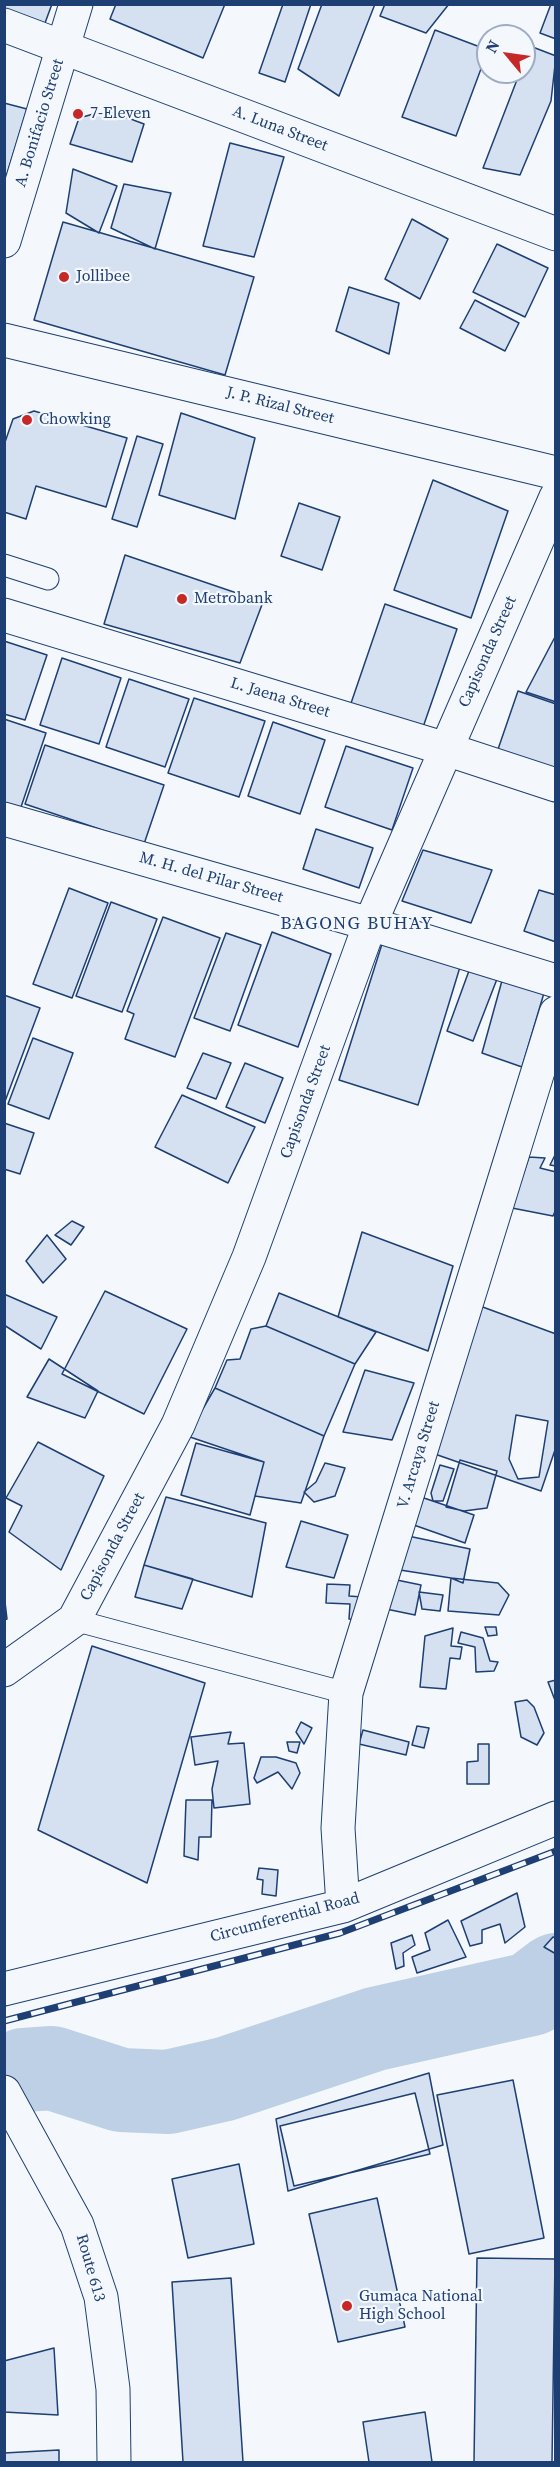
<!DOCTYPE html>
<style>
body{margin:0}
#map{position:relative;width:560px;height:2467px;overflow:hidden;background:#f4f7fb;font-family:"Source Serif 4",serif}
canvas{display:block}
.frame{position:absolute;inset:0;border:6px solid #1d3f73;pointer-events:none}
.north{position:absolute;left:476px;top:24px;width:60px;height:60px;box-sizing:border-box;background:#f4f7fb;border:2px solid #9eadc5;border-radius:50%;rotate:299deg;font-size:16px;font-weight:700;line-height:24px;text-align:center;color:#1d3f73}
.north::after{content:'';display:block;margin:auto;width:21px;height:27px;background:#c62828;clip-path:polygon(50% 0,100% 100%,50% 72%,0 100%)}
</style>
<div id="map">
<canvas width="560" height="2467"></canvas>
<div class="frame"></div>
<div class="north">N</div>
</div>
<script>
const g = document.querySelector('canvas').getContext('2d');
g.lineJoin = 'round';
const poly = rows => new Path2D(rows.map(r => 'M' + r).join(''));
function stroke(path, color, width, dash) { g.strokeStyle = color; g.lineWidth = width; g.lineCap = dash ? 'butt' : 'round'; g.setLineDash(dash || []); g.stroke(path); }
function fillPath(path, color) { g.fillStyle = color; g.fill(path, 'evenodd'); }
function label(font, color, halo, rows, align = 'center') {
  g.font = font + ' "Source Serif 4",serif'; g.lineWidth = 4.5; g.setLineDash([]); g.textBaseline = 'middle'; g.strokeStyle = halo; g.fillStyle = color; for (const [text, x, y, turn = 0] of rows) {
    g.save(); g.translate(x, y); g.rotate((+turn || 0) * Math.PI / 180); g.textAlign = isNaN(turn) ? turn : align; if (halo) g.strokeText(text, 0, 0); g.fillText(text, 0, 0); g.restore();
  }
}
const river = poly([
 [4,2081,24,2070,52,2068,121,2090,168,2092,225,2079,375,2029,531,1994,556,1975]
]);
const building = poly([
 [4,4,52,4,45,23,4,8,4,4],
 [116,4,225,4,203,58,110,19,116,4],
 [283,4,311,4,285,82,259,73,283,4],
 [322,4,375,4,339,96,298,69,322,4],
 [385,4,449,4,426,33,380,16,385,4],
 [551,4,556,4,556,39,540,33,551,4],
 [435,30,488,50,456,136,402,117,435,30],
 [530,46,556,56,551,101,520,175,483,168,520,72,524,72,524,60,530,46],
 [4,103,27,109,4,184,4,103],
 [97,113,115,113,144,124,132,162,70,144,79,118,97,113],
 [230,143,284,157,254,257,203,246,230,143],
 [73,169,117,186,99,233,66,213,73,169],
 [124,184,171,193,155,249,111,228,124,184],
 [412,219,448,239,420,299,385,279,412,219],
 [63,222,254,277,225,375,34,320,63,222],
 [497,244,548,268,525,317,473,292,497,244],
 [349,287,399,303,389,354,336,331,349,287],
 [475,300,519,323,505,351,460,328,475,300],
 [34,411,127,438,106,507,36,486,26,519,4,512,4,445,13,419,34,411],
 [181,413,255,438,235,519,159,495,181,413],
 [137,436,163,444,137,527,112,519,137,436],
 [433,480,508,511,471,618,394,590,433,480],
 [299,503,340,517,322,570,281,556,299,503],
 [125,555,263,602,240,663,104,624,125,555],
 [385,604,457,629,421,733,349,709,385,604],
 [556,635,556,702,526,692,556,635],
 [4,641,47,655,25,720,4,714,4,641],
 [62,658,121,678,99,744,40,725,62,658],
 [129,679,189,699,165,767,106,747,129,679],
 [518,691,556,704,556,779,495,758,518,691],
 [194,698,265,721,239,797,168,773,194,698],
 [4,719,46,733,20,810,4,805,4,719],
 [273,722,325,740,300,814,248,796,273,722],
 [45,745,164,785,144,844,25,804,45,745],
 [346,746,413,768,392,830,325,807,346,746],
 [316,829,373,848,359,888,303,869,316,829],
 [423,850,492,870,471,923,402,901,423,850],
 [69,888,108,903,72,998,33,984,69,888],
 [539,890,556,895,556,942,524,931,539,890],
 [111,902,157,919,122,1012,76,996,111,902],
 [163,917,220,938,175,1057,125,1039,134,1014,127,1011,163,917],
 [272,932,331,954,298,1047,238,1025,272,932],
 [226,933,261,945,230,1031,194,1018,226,933],
 [382,944,460,967,418,1105,339,1080,382,944],
 [470,968,497,979,473,1041,447,1031,470,968],
 [503,977,544,993,522,1067,482,1053,503,977],
 [4,995,40,1008,4,1104,4,995],
 [33,1038,73,1053,49,1119,8,1104,33,1038],
 [203,1053,231,1063,216,1099,187,1088,203,1053],
 [245,1063,283,1078,265,1123,226,1107,245,1063],
 [182,1095,255,1127,228,1183,155,1147,182,1095],
 [4,1123,34,1133,20,1174,4,1169,4,1123],
 [556,1153,556,1166,550,1165,556,1153],
 [529,1157,545,1158,540,1168,556,1172,556,1209,553,1216,512,1208,529,1157],
 [72,1221,84,1227,71,1245,55,1235,72,1221],
 [362,1232,453,1266,428,1351,338,1317,362,1232],
 [47,1235,66,1259,43,1283,26,1261,47,1235],
 [105,1291,187,1329,144,1414,62,1374,105,1291],
 [279,1293,376,1332,355,1364,266,1326,279,1293],
 [4,1294,57,1317,41,1349,4,1325,4,1294],
 [480,1306,556,1334,556,1447,541,1491,429,1452,480,1306],
 [266,1326,355,1364,324,1436,215,1388,227,1360,240,1359,251,1329,266,1326],
 [49,1359,98,1391,85,1418,27,1397,49,1359],
 [365,1370,414,1383,392,1440,343,1432,365,1370],
 [215,1388,324,1436,301,1503,255,1496,264,1462,187,1436,215,1388],
 [516,1415,548,1421,539,1477,518,1479,509,1459,516,1415],
 [38,1442,104,1476,61,1570,9,1532,22,1506,6,1498,38,1442],
 [196,1443,264,1462,250,1515,181,1495,196,1443],
 [460,1460,497,1471,487,1508,464,1511,446,1507,460,1460],
 [325,1463,345,1468,335,1496,314,1502,304,1492,316,1482,325,1463],
 [440,1465,454,1469,443,1501,433,1501,431,1493,440,1465],
 [166,1497,266,1523,252,1597,144,1565,166,1497],
 [421,1497,474,1515,465,1543,411,1524,421,1497],
 [301,1521,348,1535,334,1578,286,1567,301,1521],
 [408,1536,470,1549,463,1583,451,1578,400,1570,408,1536],
 [144,1565,193,1579,182,1609,135,1597,144,1565],
 [451,1578,498,1583,509,1595,499,1615,448,1611,451,1578],
 [392,1579,421,1585,415,1615,386,1609,392,1579],
 [327,1584,350,1585,349,1596,362,1597,360,1620,349,1619,350,1604,326,1603,327,1584],
 [419,1592,443,1595,440,1611,422,1609,419,1592],
 [4,1593,7,1619,4,1620,4,1593],
 [485,1627,496,1627,497,1635,488,1636,485,1627],
 [453,1628,451,1646,462,1647,460,1659,450,1658,446,1689,420,1687,425,1636,453,1628],
 [461,1632,483,1638,490,1661,498,1662,494,1671,476,1672,475,1647,458,1643,461,1632],
 [92,1646,205,1683,147,1883,38,1830,92,1646],
 [556,1680,556,1703,548,1682,556,1680],
 [527,1700,534,1707,544,1733,537,1745,521,1737,515,1702,527,1700],
 [301,1722,312,1728,304,1744,296,1732,301,1722],
 [417,1726,429,1728,424,1748,412,1745,417,1726],
 [363,1730,409,1742,406,1755,359,1744,363,1730],
 [231,1732,228,1744,244,1743,250,1804,214,1808,212,1789,218,1761,195,1765,191,1737,231,1732],
 [287,1742,300,1742,297,1753,289,1751,287,1742],
 [478,1744,489,1744,489,1784,467,1784,467,1762,478,1761,478,1744],
 [261,1757,276,1757,296,1763,300,1773,292,1789,278,1772,257,1783,254,1778,261,1757],
 [186,1800,212,1800,211,1837,199,1837,198,1860,184,1856,186,1800],
 [259,1868,278,1870,276,1896,262,1894,263,1880,257,1879,259,1868],
 [517,1893,525,1927,505,1943,500,1924,482,1930,482,1943,470,1946,461,1921,517,1893],
 [448,1920,466,1957,417,1973,412,1957,430,1950,425,1933,448,1920],
 [412,1935,415,1945,403,1953,404,1966,396,1969,391,1943,412,1935],
 [553,1937,556,1938,556,1954,544,1947,553,1937],
 [429,2073,443,2145,288,2191,276,2119,429,2073],
 [513,2080,544,2238,469,2254,437,2095,513,2080],
 [415,2093,430,2154,294,2186,280,2126,415,2093],
 [239,2164,254,2244,188,2258,172,2179,239,2164],
 [377,2198,405,2327,338,2342,309,2214,377,2198],
 [477,2258,555,2259,552,2462,474,2462,477,2258],
 [231,2278,243,2462,183,2462,172,2282,231,2278],
 [54,2348,58,2415,4,2412,4,2361,54,2348],
 [425,2412,432,2462,369,2462,363,2422,425,2412],
 [59,2450,59,2462,4,2462,4,2453,59,2450]
]);
const service = poly([
 [4,565,48,579],
 [74,1620,346,1693]
]);
const minor = poly([
 [4,25,556,234],
 [4,340,556,473],
 [4,615,446,749,556,785],
 [4,819,370,924,556,981],
 [4,1670,74,1620,178,1425,249,1257,370,924,556,497],
 [343,1906,338,1828,346,1693,556,1013],
 [4,1989,343,1906,556,1818]
]);
const primary = poly([
 [4,241,76,4],
 [4,2092,77,2225,101,2297,113,2389,114,2462]
]);
const rail = poly([
 [4,2021,340,1933,556,1851]
]);
const markers = [
 [78,114,6,"#c62828"],
 [64,277,6,"#c62828"],
 [27,420,6,"#c62828"],
 [182,599,6,"#c62828"],
 [347,2306,6,"#c62828"]
];
const poiNames = [
 ["7-Eleven",90,114],
 ["Jollibee",76,277],
 ["Chowking",39,420],
 ["Metrobank",194,599],
 ["Gumaca National",359,2297],
 ["High School",359,2315]
];
const streetNames = [
 ["A. Bonifacio Street",40,123,-73],
 ["A. Luna Street",280,129,21],
 ["J. P. Rizal Street",280,406,14],
 ["Capisonda Street",488,652,-66],
 ["L. Jaena Street",280,698,17],
 ["M. H. del Pilar Street",211,878,16],
 ["Capisonda Street",306,1102,-70],
 ["V. Arcaya Street",419,1455,-73],
 ["Capisonda Street",113,1547,-62],
 ["Circumferential Road",285,1918,-15],
 ["Route 613",90,2268,74]
];
const neighbourhoodNames = [
 ["BAGONG BUHAY",357,924]
];
stroke(river, '#bed0e5', 84);
fillPath(building, '#d5e0f0');
stroke(building, '#1d3f73', 1.5);
stroke(service, '#1d3f73', 23);
stroke(minor, '#1d3f73', 35);
stroke(primary, '#1d3f73', 35);
stroke(service, '#f4f7fb', 21);
stroke(minor, '#f4f7fb', 33);
stroke(primary, '#f4f7fb', 33);
stroke(rail, '#1d3f73', 7);
stroke(rail, '#f4f7fb', 4.5, [14]);
for (const [x, y, r, color] of markers) { const dot = new Path2D(); dot.arc(x, y, r, 0, 2 * Math.PI); g.fillStyle = color; g.fill(dot); stroke(dot, '#f4f7fb', 2); }
label('16px', '#1d3f73', '#f4f7fb', poiNames, 'left');
label('16px', '#1d3f73', '#f4f7fb', streetNames);
g.letterSpacing = '1.5px';
label('18px', '#1d3f73', '#f4f7fb', neighbourhoodNames);
g.letterSpacing = '0px';
</script>
